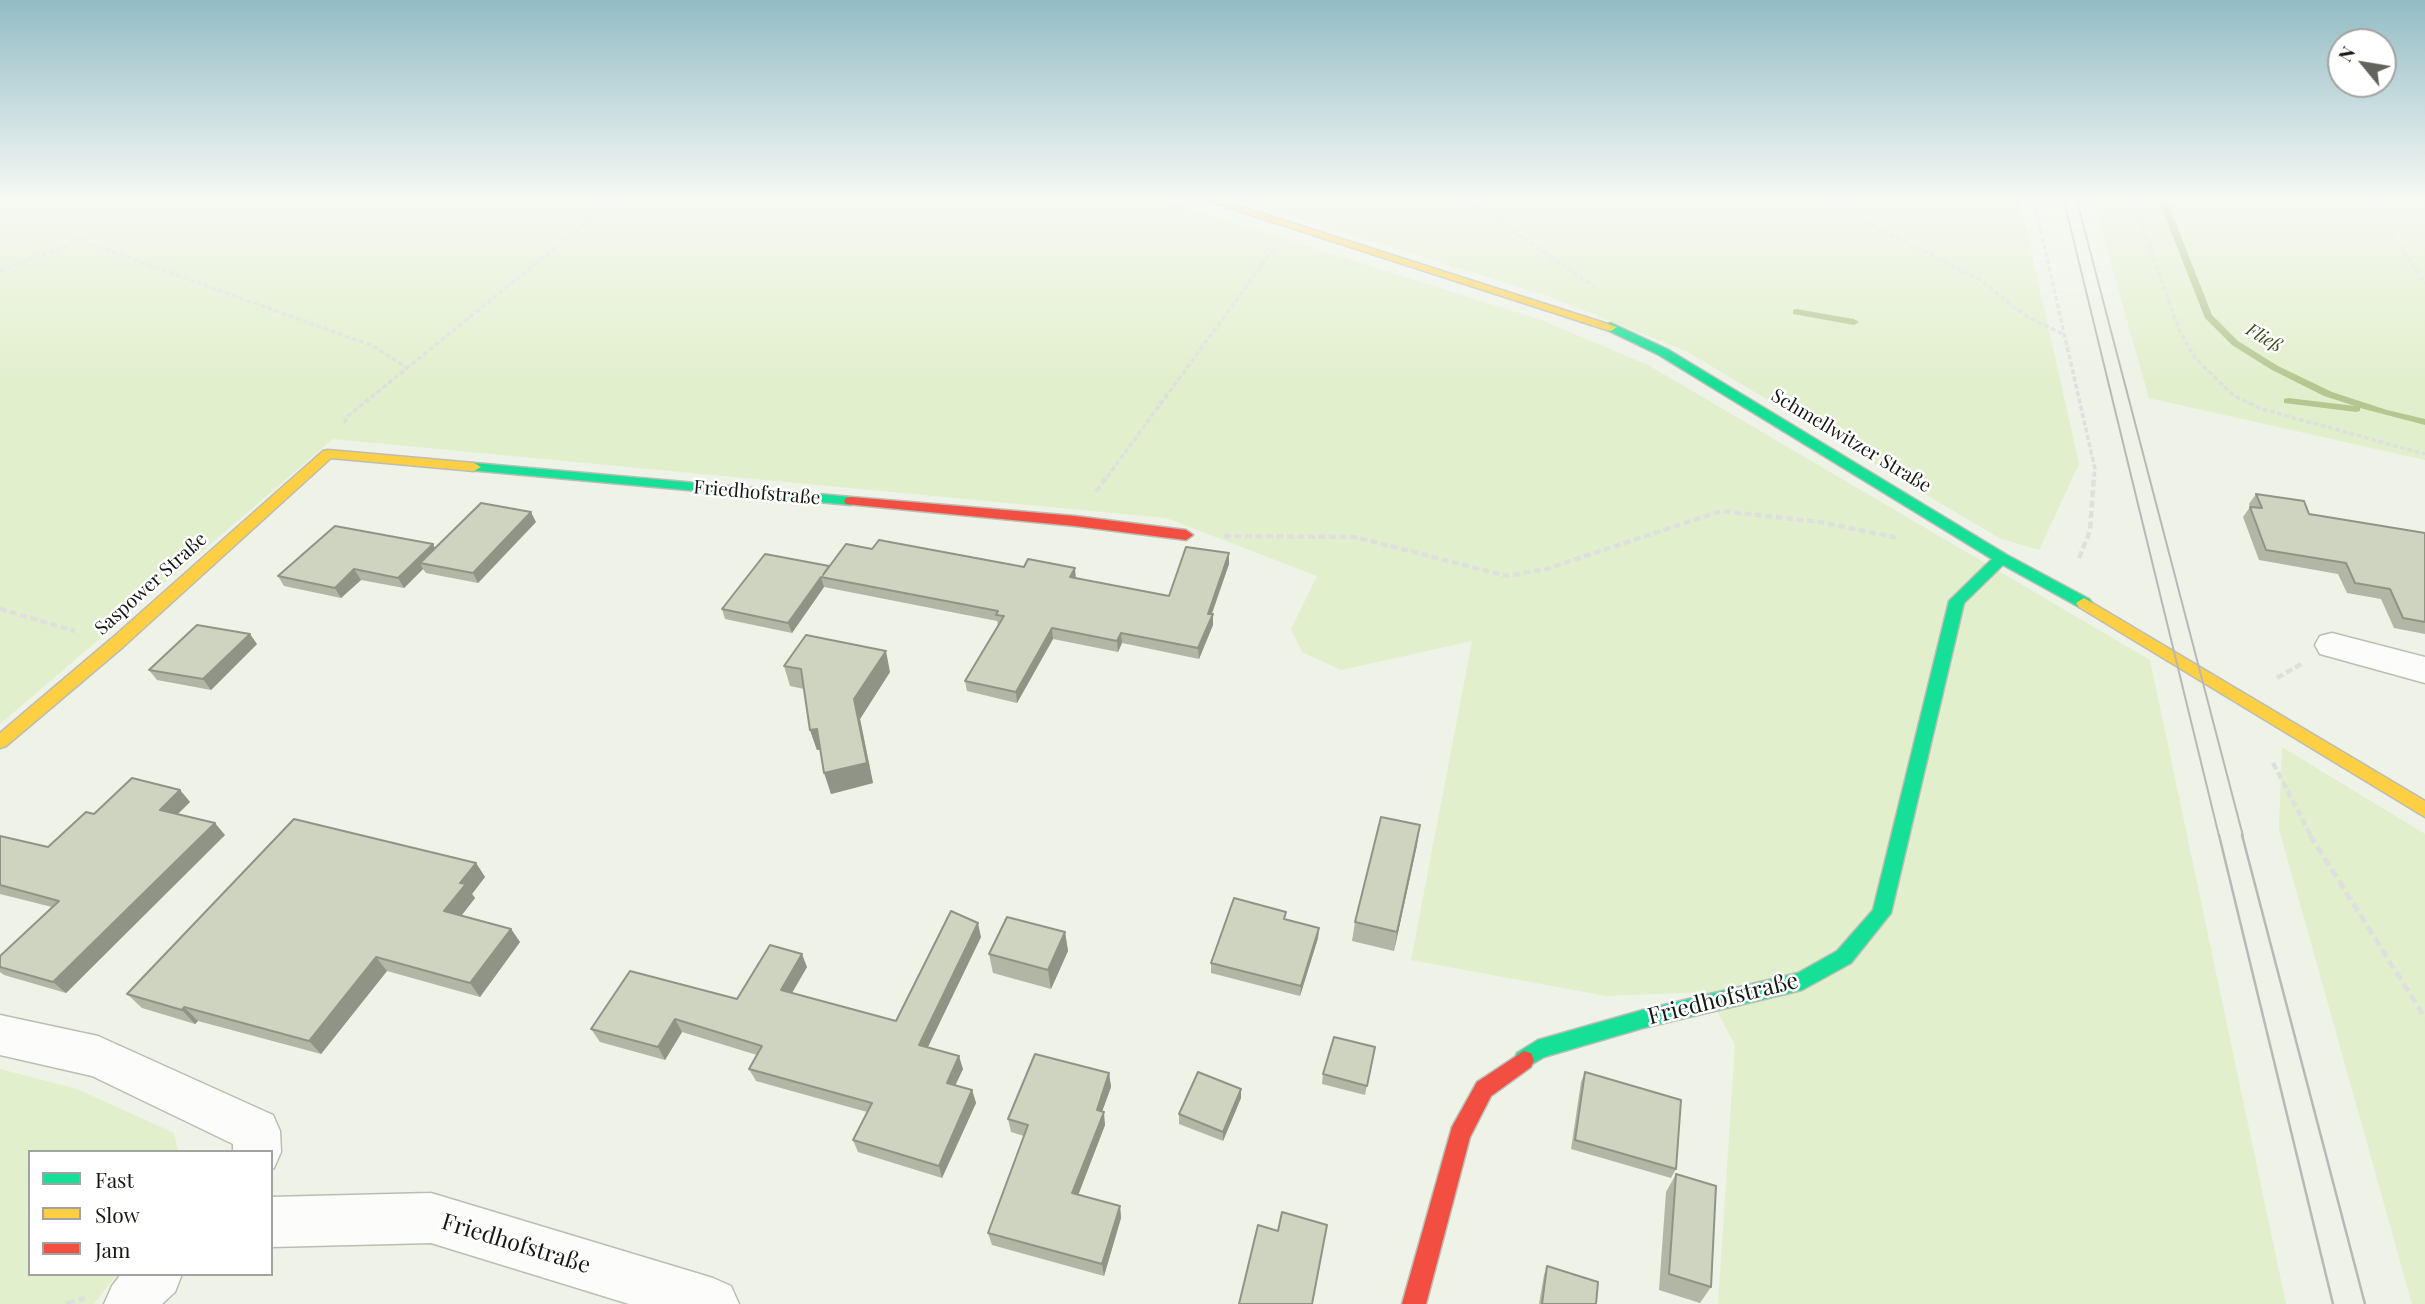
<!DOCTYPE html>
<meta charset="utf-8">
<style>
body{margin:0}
#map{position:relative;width:2425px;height:1304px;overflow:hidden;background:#eef2e7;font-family:"Playfair Display",serif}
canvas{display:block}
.legend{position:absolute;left:28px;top:1150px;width:245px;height:126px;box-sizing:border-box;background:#fff;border:2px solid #a2a3a0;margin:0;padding:9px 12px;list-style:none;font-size:21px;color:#161811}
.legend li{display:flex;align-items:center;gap:14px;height:35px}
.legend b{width:35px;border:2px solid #a2a3a0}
.north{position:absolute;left:2327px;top:28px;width:70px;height:70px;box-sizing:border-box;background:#fff;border:2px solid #a2a3a0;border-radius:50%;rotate:300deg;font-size:19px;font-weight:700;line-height:28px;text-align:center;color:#161811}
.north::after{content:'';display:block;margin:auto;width:24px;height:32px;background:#62645c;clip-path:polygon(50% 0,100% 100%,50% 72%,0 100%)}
</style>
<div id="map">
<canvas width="2425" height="1304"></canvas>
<ul class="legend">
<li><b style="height:9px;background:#16e098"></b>Fast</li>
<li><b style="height:9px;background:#ffcf43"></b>Slow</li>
<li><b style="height:9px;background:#f24e42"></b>Jam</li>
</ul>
<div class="north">N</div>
</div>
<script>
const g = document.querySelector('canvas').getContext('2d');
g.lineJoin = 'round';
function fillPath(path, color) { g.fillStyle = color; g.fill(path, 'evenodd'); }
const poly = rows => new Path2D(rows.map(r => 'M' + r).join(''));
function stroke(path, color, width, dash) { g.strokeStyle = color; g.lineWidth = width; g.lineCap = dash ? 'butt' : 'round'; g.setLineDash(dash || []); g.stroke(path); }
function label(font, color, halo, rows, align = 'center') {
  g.font = font + ' "Playfair Display",serif'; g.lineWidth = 5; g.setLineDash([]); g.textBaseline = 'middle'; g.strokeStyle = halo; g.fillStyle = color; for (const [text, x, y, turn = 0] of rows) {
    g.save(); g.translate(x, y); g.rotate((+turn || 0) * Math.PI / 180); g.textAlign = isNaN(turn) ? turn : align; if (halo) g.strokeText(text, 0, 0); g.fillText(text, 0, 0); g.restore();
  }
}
const green = poly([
 [0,201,1166,201,1544,321,1648,365,2150,660,2286,1304,1718,1304,1735,1045,1707,992,1606,996,1411,960,1472,641,1341,670,1302,652,1291,629,1317,576,1166,518,333,439,0,724],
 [1240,201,2020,201,2079,464,2039,550,1999,538,1686,351,1545,295],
 [2093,201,2425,201,2425,460,2149,398],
 [2282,747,2425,834,2425,1304,2412,1304,2279,829],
 [0,1069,77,1089,174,1133,178,1152,30,1152,30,1274,117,1274,94,1304,0,1304]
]);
const stream = poly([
 [2159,201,2167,201,2212,315,2238,341,2278,366,2332,392,2387,410,2425,419,2425,425,2360,408,2360,411,2356,412,2284,403,2284,399,2288,398,2355,406,2324,396,2272,370,2232,345,2205,318,2159,201],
 [1796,309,1854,319,1859,322,1854,325,1793,314,1793,310,1796,309]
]);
const pathFar2 = poly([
 [1468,201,1595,287],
 [1831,201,1855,217,1979,279,2026,316,2065,335],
 [2034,201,2095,469,2094,477],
 [2134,201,2179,330,2195,358,2234,396,2262,409,2425,454],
 [2371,201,2425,284],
 [0,271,80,240,373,346,407,368],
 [344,423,348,416,613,201],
 [1107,477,1273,250]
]);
const pathFar1 = poly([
 [1096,492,1108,475],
 [1224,536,1355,537,1507,576,1546,569,1721,511,1820,522,1898,538],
 [2079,558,2090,531,2094,475],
 [0,609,75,631],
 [2277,678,2303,663],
 [2273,763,2311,836]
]);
const path = poly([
 [2310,835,2425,1018],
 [66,1304,85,1298]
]);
const street = poly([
 [2332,633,2425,657,2425,683,2320,654,2315,645,2320,636,2332,633],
 [0,1015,98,1036,273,1115,280,1131,281,1152,274,1168,271,1169,271,1152,233,1152,233,1144,92,1076,0,1055,0,1015],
 [431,1193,713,1278,731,1286,739,1304,629,1304,431,1243,271,1247,271,1197,431,1193],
 [121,1274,182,1274,175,1292,162,1304,104,1304,112,1286,121,1274]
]);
const fast = poly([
 [1611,323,1667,349,2007,555,2089,599,2092,603,2084,608,2079,607,2003,565,1964,603,1891,913,1851,963,1802,990,1643,1028,1544,1057,1524,1069,1517,1067,1514,1060,1517,1053,1538,1040,1643,1010,1798,973,1837,951,1873,910,1949,601,1992,559,1659,355,1607,330,1607,324,1611,323],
 [474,463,851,497,858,501,851,505,469,470,467,467,469,464,474,463]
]);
const slow = poly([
 [1208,201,1223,201,1617,327,1611,331,1607,330,1208,201],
 [328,450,474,463,481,467,474,471,331,458,123,647,6,746,0,748,0,733,111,639,323,451,328,450],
 [2084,598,2425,801,2425,817,2079,607,2076,603,2084,598]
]);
const jam = poly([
 [851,497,1075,516,1186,530,1193,535,1186,540,1075,526,846,504,844,501,846,498,851,497],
 [1524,1051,1531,1053,1534,1060,1531,1067,1491,1096,1470,1137,1426,1304,1402,1304,1452,1127,1477,1082,1524,1051]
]);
const tramFar1 = poly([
 [2064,201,2219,836],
 [2077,201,2243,836]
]);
const tram = poly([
 [2219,835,2333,1304],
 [2242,835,2365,1304]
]);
const wall = poly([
 [2256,494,2309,514,2425,533,2425,634,2394,628,2381,599,2347,593,2338,574,2259,560,2243,517,2250,507,2249,504],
 [536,522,478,583,426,573,423,569,404,588,361,580,341,598,284,586,278,576,435,548],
 [872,549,1075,578,1169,596,1229,564,1212,614,1213,625,1199,659,1122,643,1118,652,1053,639,1017,703,967,691,965,681,999,625,998,625,997,621,824,587,792,633,725,619,722,609],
 [257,644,211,690,157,680,149,670],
 [784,666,890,672,860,719,873,783,831,794,820,749,817,750,810,730,804,689,790,686],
 [180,790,190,802,178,814,225,835,66,993,4,975,0,972,0,956,52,907,0,894,0,836,48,847],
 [1417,845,1394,951,1352,941,1355,922],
 [476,863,485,877,472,894,475,898,462,915,511,929,520,942,480,997,387,971,321,1054,198,1021,195,1024,142,1008,127,994],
 [1285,919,1319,928,1318,938,1300,996,1211,973,1211,963],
 [1065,932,1068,951,1051,989,993,973,989,954],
 [981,937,928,1047,963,1069,955,1086,972,1090,976,1103,942,1178,858,1152,853,1140,867,1112,756,1081,749,1069,757,1055,682,1032,665,1060,600,1042,591,1029,737,999,807,967,792,993,896,1021],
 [1375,1047,1365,1095,1322,1084,1323,1074],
 [1585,1072,1676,1169,1671,1178,1571,1149,1581,1082],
 [1109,1073,1111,1087,1102,1111,1105,1125,1078,1195,1120,1206,1121,1218,1104,1276,992,1245,988,1233,1024,1136,1011,1132,1008,1119],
 [1241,1098,1223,1141,1179,1124,1179,1114],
 [1676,1174,1711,1287,1700,1303,1659,1290,1666,1192],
 [1547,1266,1596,1304,1539,1304,1544,1275]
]);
const shadedWall = poly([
 [531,512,536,522,478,583,473,573],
 [433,544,438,554,420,563,423,569,404,588,398,578],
 [1229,553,1229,564,1208,624,1208,614],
 [1075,568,1076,579,1070,577],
 [354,569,361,580,341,598,335,588],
 [821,577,824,587,792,633,788,623],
 [1213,614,1213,625,1199,659,1198,648],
 [1052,628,1053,639,1017,703,1016,692],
 [1121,633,1122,643,1118,652,1117,641],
 [250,634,257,644,211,690,203,679],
 [886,651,890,672,860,719,873,783,831,794,824,773,854,699],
 [817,729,823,749,817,750,810,730],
 [180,790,190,802,170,821,160,810],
 [215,823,225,835,66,993,53,982],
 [1420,825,1417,845,1394,951,1397,932],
 [476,863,485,877,472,894,475,898,454,925,444,911,460,883],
 [978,923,981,937,923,1057,919,1045],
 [1319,928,1318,938,1300,996,1301,986],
 [511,929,520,942,480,997,470,983],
 [1065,932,1068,951,1051,989,1048,970],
 [802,954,807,967,786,1003,781,990],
 [376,957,387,971,321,1054,309,1041],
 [184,1007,198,1021,195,1024,182,1010],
 [675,1019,682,1032,665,1060,658,1047],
 [959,1056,963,1069,950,1096,947,1083],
 [1109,1073,1111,1087,1098,1123,1097,1110],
 [1241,1089,1241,1098,1223,1141,1223,1132],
 [972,1090,976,1103,942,1178,939,1166],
 [1104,1112,1105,1125,1074,1206,1072,1193],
 [1120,1206,1121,1218,1104,1276,1102,1264]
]);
const building = poly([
 [2256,494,2304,501,2309,514,2425,533,2425,622,2403,618,2390,589,2355,583,2346,563,2266,550,2250,507,2262,508,2256,494],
 [481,503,531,512,473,573,420,563,481,503],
 [335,526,433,544,398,578,354,569,335,588,278,576,335,526],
 [879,540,1024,567,1028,559,1075,568,1070,577,1169,596,1186,547,1229,553,1208,614,1213,614,1198,648,1121,633,1117,641,1052,628,1016,692,965,681,1004,616,996,615,998,611,821,577,788,623,722,609,765,554,829,566,823,575,846,544,872,549,879,540],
 [197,625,250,634,203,679,149,670,197,625],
 [806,635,886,651,854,699,867,763,824,773,817,729,810,730,801,669,784,666,806,635],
 [132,778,180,790,160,810,215,823,53,982,0,967,0,956,59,901,0,885,0,836,48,847,86,812,94,814,132,778],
 [1381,817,1420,825,1397,932,1355,922,1381,817],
 [294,819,476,863,460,883,466,884,444,911,511,929,470,983,376,957,309,1041,184,1007,182,1010,127,994,294,819],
 [1234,898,1286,912,1284,919,1319,928,1301,986,1211,963,1234,898],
 [951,911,978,923,919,1045,959,1056,947,1083,972,1090,939,1166,853,1140,872,1103,749,1069,762,1046,675,1019,658,1047,591,1029,630,971,737,999,770,945,802,954,781,990,896,1021,951,911],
 [1007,917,1065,932,1048,970,989,954,1007,917],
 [1334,1037,1375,1047,1367,1086,1323,1074,1334,1037],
 [1035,1054,1109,1073,1097,1110,1104,1112,1072,1193,1120,1206,1102,1264,988,1233,1028,1125,1008,1119,1035,1054],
 [1198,1072,1241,1089,1223,1132,1179,1114,1198,1072],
 [1585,1072,1681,1100,1676,1169,1575,1140,1585,1072],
 [1676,1174,1716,1186,1711,1287,1669,1274,1676,1174],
 [1282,1212,1327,1225,1312,1304,1239,1304,1258,1225,1278,1231,1282,1212],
 [1547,1266,1598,1282,1596,1304,1542,1304,1547,1266]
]);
const farWaternames = [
 ["Fließ",2264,338,30]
];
const streetNames = [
 ["Schmellwitzer Straße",1851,441,31],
 ["Friedhofstraße",757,493,5],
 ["Saspower Straße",151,584,-42]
];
const nearStreetnames = [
 ["Friedhofstraße",1723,999,-14],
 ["Friedhofstraße",516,1244,17]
];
fillPath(green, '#e2efcc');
fillPath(stream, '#b5c790');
stroke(street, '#babdb4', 3);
stroke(fast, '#babdb4', 3);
stroke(slow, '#babdb4', 3);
stroke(jam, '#babdb4', 3);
stroke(pathFar2, '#dfe0dd', 3.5, [5, 2.5]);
stroke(pathFar1, '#dfe0dd', 4.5, [7, 3.5]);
stroke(path, '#dfe0dd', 5, [9, 4.5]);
fillPath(street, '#fcfdfb');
fillPath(fast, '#16e098');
fillPath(slow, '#ffcf43');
fillPath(jam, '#f24e42');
stroke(tramFar1, '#b8b8b6', 2);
stroke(tram, '#b8b8b6', 2.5);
fillPath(wall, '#b1b6a5');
fillPath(shadedWall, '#909486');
fillPath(building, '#ced4c0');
stroke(building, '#909486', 2);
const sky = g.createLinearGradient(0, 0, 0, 383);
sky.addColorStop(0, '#93bcc5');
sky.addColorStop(0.52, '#f7f9f4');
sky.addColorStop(1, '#f7f9f400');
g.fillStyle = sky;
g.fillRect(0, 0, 2425, 383);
label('italic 18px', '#3c4b15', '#fff', farWaternames);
label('19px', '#161811', '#fff', streetNames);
label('23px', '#161811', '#fff', nearStreetnames);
</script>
